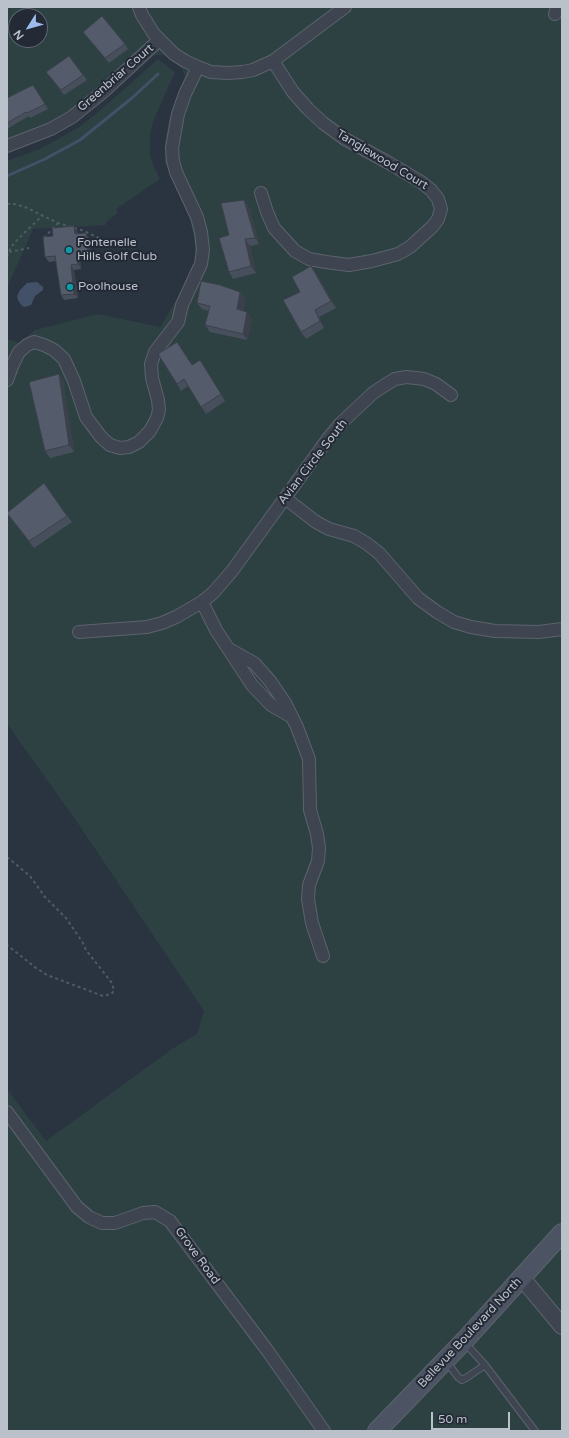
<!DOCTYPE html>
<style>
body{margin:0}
#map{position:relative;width:569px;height:1438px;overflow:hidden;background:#2a3340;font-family:"Varela Round",sans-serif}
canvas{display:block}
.frame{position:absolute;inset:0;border:8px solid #bbc1ca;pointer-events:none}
.north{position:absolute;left:8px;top:8px;width:40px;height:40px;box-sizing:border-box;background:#232a36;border:1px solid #606671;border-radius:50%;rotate:233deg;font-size:11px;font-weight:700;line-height:16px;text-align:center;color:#bbc1ca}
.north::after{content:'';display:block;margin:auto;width:14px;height:18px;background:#9dbbed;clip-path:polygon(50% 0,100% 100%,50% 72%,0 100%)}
.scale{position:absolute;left:431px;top:1412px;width:79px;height:18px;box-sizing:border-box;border:2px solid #bbc1ca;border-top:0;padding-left:5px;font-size:12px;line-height:14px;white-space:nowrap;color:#bbc1ca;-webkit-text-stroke:3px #232a36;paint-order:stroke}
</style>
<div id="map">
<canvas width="569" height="1438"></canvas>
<div class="frame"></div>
<div class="north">N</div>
<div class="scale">50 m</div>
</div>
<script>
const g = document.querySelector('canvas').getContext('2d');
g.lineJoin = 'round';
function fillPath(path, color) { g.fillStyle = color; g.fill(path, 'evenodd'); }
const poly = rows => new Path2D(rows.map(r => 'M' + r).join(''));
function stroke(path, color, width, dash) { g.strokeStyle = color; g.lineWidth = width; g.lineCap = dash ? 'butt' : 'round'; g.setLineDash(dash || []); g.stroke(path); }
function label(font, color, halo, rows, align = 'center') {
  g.font = font + ' "Varela Round",sans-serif'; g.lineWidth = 4; g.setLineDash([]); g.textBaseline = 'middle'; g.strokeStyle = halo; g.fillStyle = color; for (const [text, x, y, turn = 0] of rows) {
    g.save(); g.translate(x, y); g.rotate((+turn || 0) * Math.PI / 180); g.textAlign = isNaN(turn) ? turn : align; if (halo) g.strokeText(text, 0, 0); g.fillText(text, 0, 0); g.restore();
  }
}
const green = poly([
 [7,7,562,7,562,1431,7,1431,7,1089,46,1141,172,1049,197,1034,204,1011,77,822,7,724,7,339,19,343,35,330,98,314,160,327,185,286,194,267,195,255,195,243,190,218,165,163,165,141,169,119,185,77,182,68,178,65,164,55,154,55,103,100,78,119,46,138,20,149,8,139,7,139],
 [16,16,40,16,40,40,16,40],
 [158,59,175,72,154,119,150,134,150,156,154,167,160,179,116,209,118,213,106,222,106,225,33,229,7,288,7,161,40,149,79,127,96,114]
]);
const water = poly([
 [37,282,43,287,43,290,35,296,31,305,25,307,22,306,18,300,17,296,20,290,27,283]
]);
const stream = poly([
 [7,176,45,159,80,140,132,98,158,74]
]);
const path = poly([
 [7,204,14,204,25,207,58,223,84,231,103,240],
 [44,238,58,223],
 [9,252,29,248],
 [7,257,11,247,18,239,42,216],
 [7,857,30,876,45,897,66,918,83,943,86,950,112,983,114,991,111,994,103,996,47,975,36,968,7,945]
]);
const service = poly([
 [465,1343,485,1365,535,1431],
 [446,1361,458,1377,462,1380,466,1378,485,1365]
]);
const minor = poly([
 [139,7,142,15,154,34,174,54,185,61,198,67,211,72,227,73,243,72,253,70,273,61,345,7],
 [555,14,557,7],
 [7,146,51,129,72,117,103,92,159,40],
 [261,193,267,212,274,228,295,251,309,259,326,262,349,265,372,261,398,254,410,247,433,226,438,219,441,209,438,199,431,190,421,182,389,163,345,139,323,123,308,109,293,92,273,61],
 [7,380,13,364,19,352,27,345,34,342,44,345,54,350,64,359,74,381,86,417,101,437,110,445,120,448,129,447,139,442,150,431,157,418,159,410,158,400,152,378,151,364,155,352,178,322,182,305,201,264,203,250,201,232,197,217,176,172,173,161,172,148,178,114,185,94,198,67],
 [285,498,316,522,329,529,354,536,366,543,379,553,418,598,437,612,454,622,471,627,495,631,539,632,562,629],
 [202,602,216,630,252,685,271,705,292,717],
 [79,632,147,627,162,623,176,617,202,602,213,593,232,571,327,440,341,423,373,393,385,385,395,379,406,377,416,378,424,379,436,384,451,395],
 [229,649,254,663,270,681,285,703,297,727,309,759,310,810,317,834,319,848,318,861,309,885,308,899,312,923,323,956],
 [7,1112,77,1207,89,1217,102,1223,115,1223,143,1213,155,1212,170,1221,267,1350,324,1431]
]);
const tertiary = poly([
 [522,1278,562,1326]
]);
const secondary = poly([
 [377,1431,465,1340,562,1233]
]);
const wall = poly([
 [83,32,125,44,128,49,109,63,87,37],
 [69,56,87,80,64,95,46,72],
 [33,85,48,109,30,118,29,116,7,129,7,98],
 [244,200,249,207,259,244,250,246,256,273,233,279,229,272,229,235],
 [77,231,78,234,89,238,91,258,80,259,81,269,74,270,78,298,64,300,61,295,56,261,49,262,45,257,53,236],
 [311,266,316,273,336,308,319,317,324,328,306,339,301,332,300,292],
 [240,292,245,299,243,311,247,312,252,319,247,340,210,332,205,325,209,311,202,309,197,303],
 [177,342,192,365,205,367,225,401,206,414,188,386,181,391,177,384],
 [59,374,63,381,74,452,50,458,45,451],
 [44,483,72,522,34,548,7,514]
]);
const shadedWall = poly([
 [244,200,249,207,259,244,255,238],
 [74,226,77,231,78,239,75,234],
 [86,233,89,238,91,258,88,253],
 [245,239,250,246,256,273,251,266],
 [77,254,80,259,81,269,78,264],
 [71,265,74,270,78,298,74,294],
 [311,266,316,273,336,308,331,301],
 [240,292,245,299,242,316,237,309],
 [315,310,319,317,324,328,320,321],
 [247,312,252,319,247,340,243,334],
 [59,374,63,381,74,452,69,445]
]);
const building = poly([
 [102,16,125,44,105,58,83,32,102,16],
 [69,56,83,75,61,90,46,72,69,56],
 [33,85,45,104,27,113,26,112,7,123,7,98,33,85],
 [244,200,255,238,245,239,251,266,229,272,219,238,229,235,221,203,244,200],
 [74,226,75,234,86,233,88,253,77,254,78,264,71,265,74,294,61,295,55,256,45,257,43,237,53,236,52,228,74,226],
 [311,266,331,301,315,310,320,321,301,332,283,300,300,292,292,277,311,266],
 [201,281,220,285,240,292,237,309,247,312,243,334,205,325,210,306,197,303,201,281],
 [177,342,192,365,200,360,221,394,201,407,184,379,177,384,158,354,177,342],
 [59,374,69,445,45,451,29,382,59,374],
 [44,483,67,516,29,541,7,513,44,483]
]);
const markers = [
 [69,250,4,"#0f9aa8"],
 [70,287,4,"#0f9aa8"]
];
const streetNames = [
 ["Greenbriar Court",116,78,-41],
 ["Tanglewood Court",382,160,31],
 ["Avian Circle South",313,462,-52],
 ["Grove Road",197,1256,54],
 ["Bellevue Boulevard North",470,1333,-47]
];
const poiNames = [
 ["Fontenelle",77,243],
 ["Hills Golf Club",77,257],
 ["Poolhouse",78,287]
];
fillPath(green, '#2d4042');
fillPath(water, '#425167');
stroke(stream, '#425167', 3);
stroke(service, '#5c636d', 8);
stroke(minor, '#5c636d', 14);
stroke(tertiary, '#5c636d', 18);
stroke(secondary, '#5c636d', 20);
stroke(path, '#4c5d60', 2, [3, 3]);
stroke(service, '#3e4550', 6);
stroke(minor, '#3e4550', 12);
stroke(tertiary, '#3e4550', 16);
stroke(secondary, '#4c5463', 18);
fillPath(wall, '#484f5c');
fillPath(shadedWall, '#3b404b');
fillPath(building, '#545c6b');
stroke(building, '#3b404b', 1);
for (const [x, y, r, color] of markers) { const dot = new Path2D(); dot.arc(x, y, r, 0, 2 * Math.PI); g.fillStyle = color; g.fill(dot); stroke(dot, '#232a36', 1.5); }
label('12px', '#bbc1ca', '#232a36', streetNames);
label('12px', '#bbc1ca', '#232a36', poiNames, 'left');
</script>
